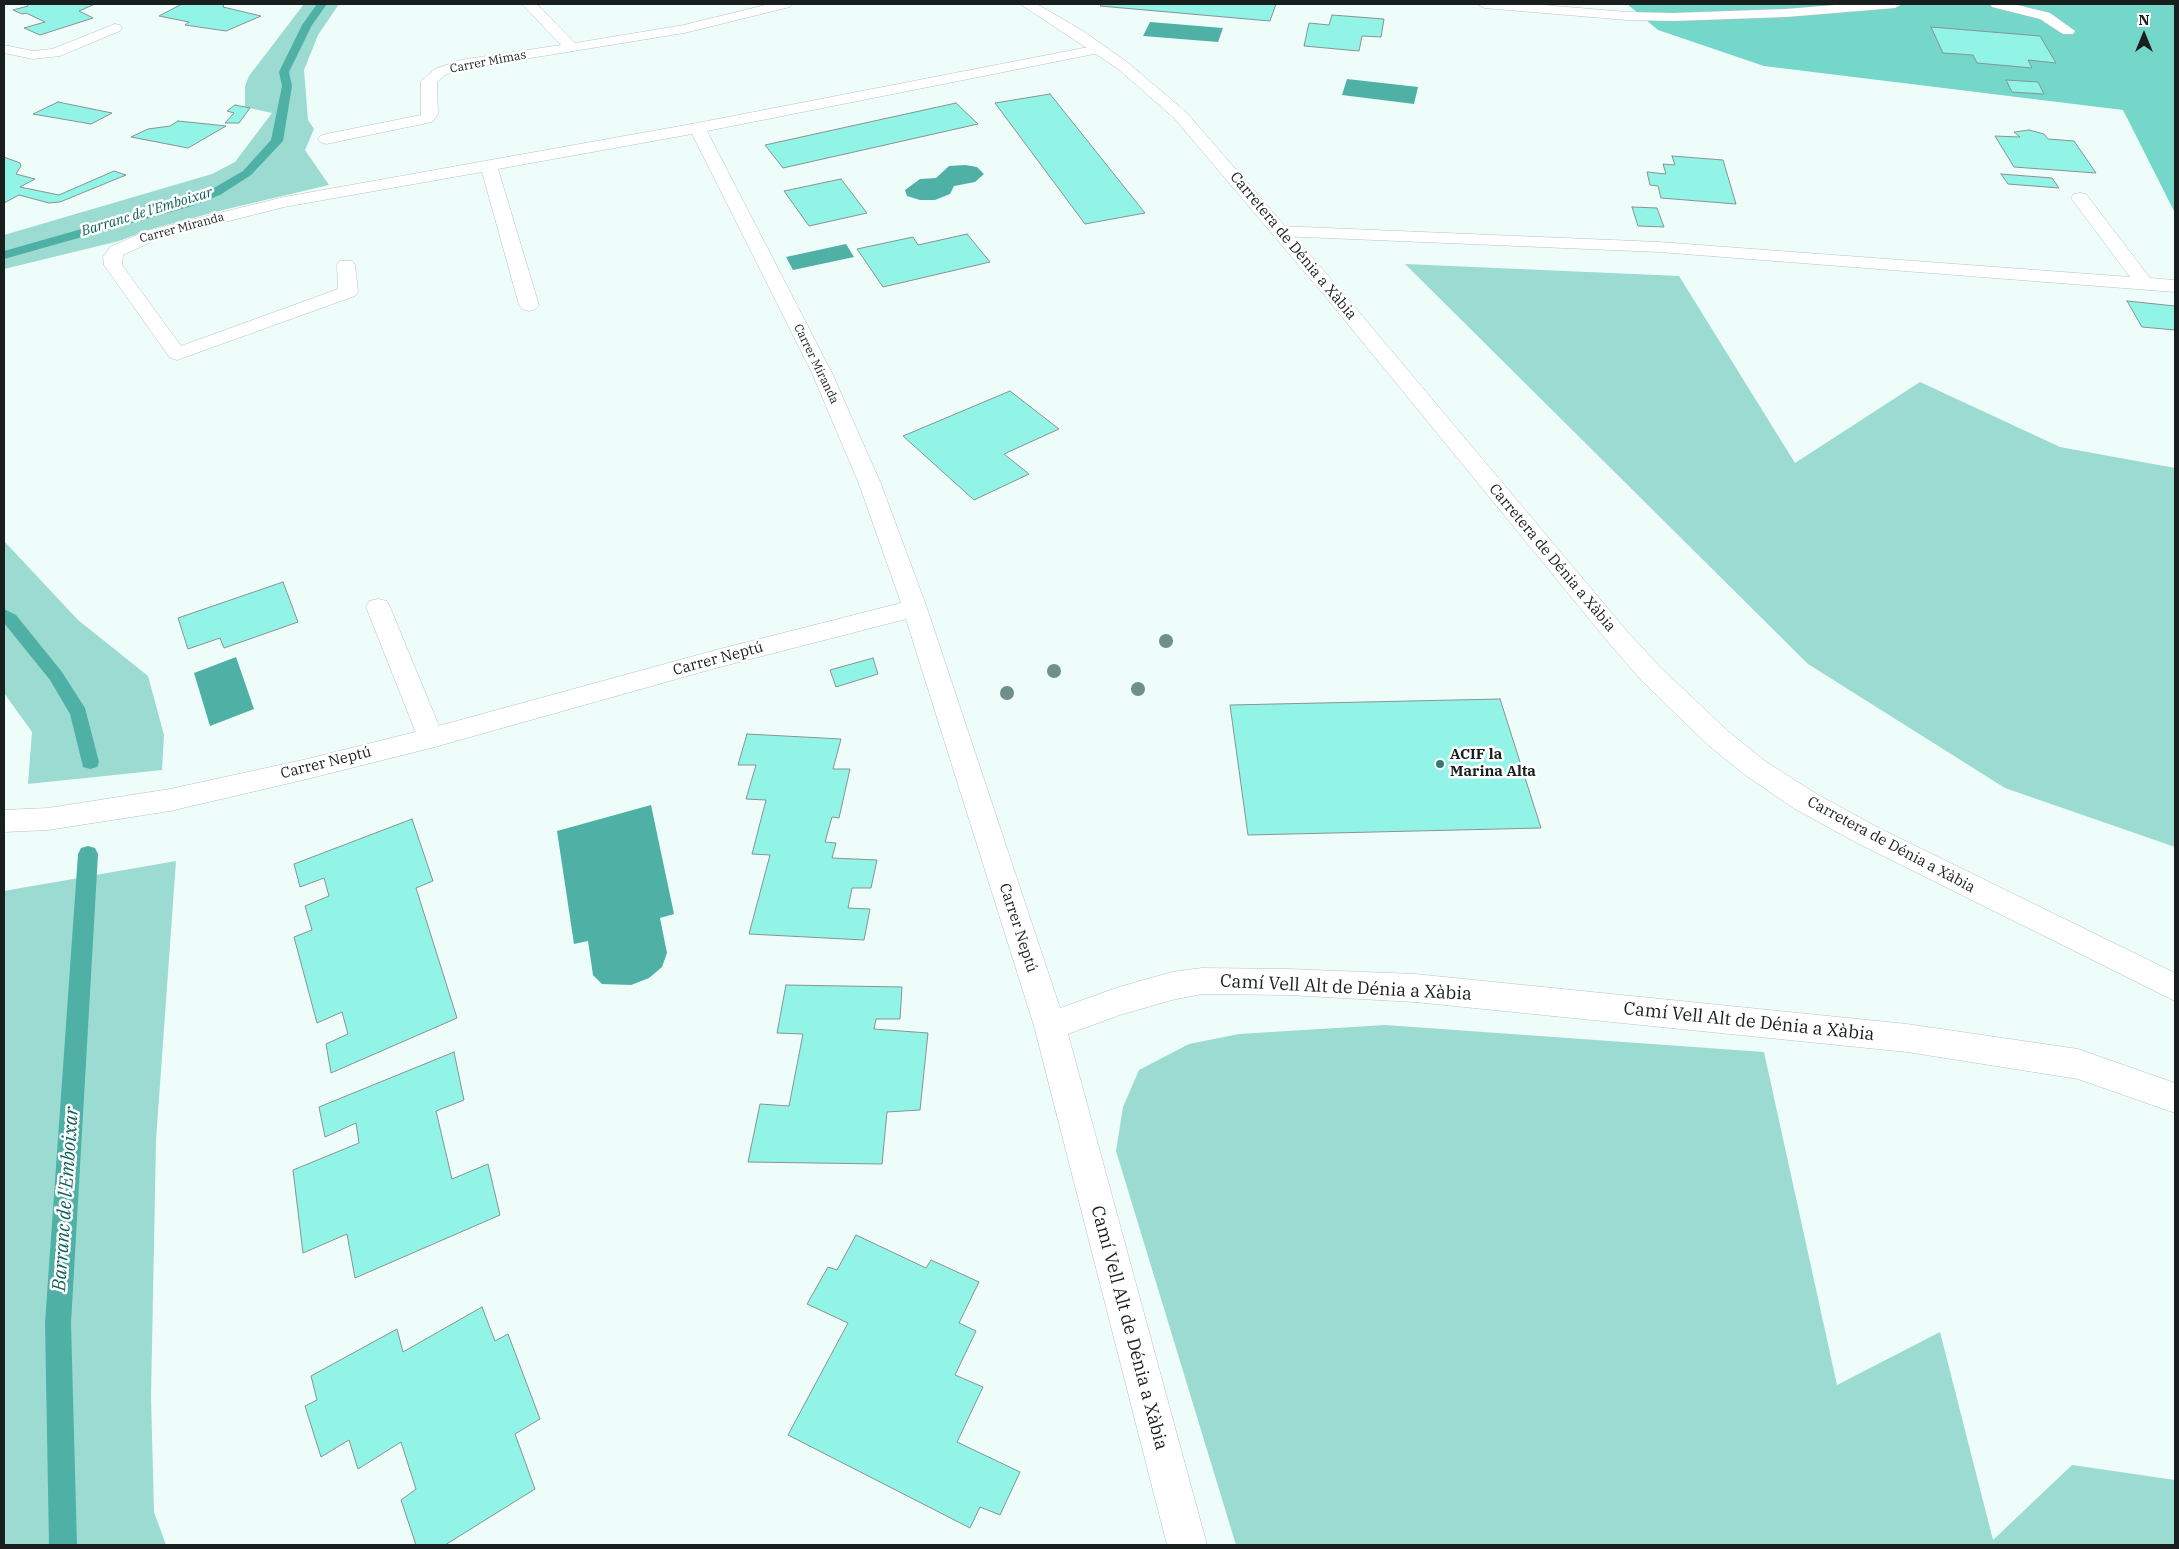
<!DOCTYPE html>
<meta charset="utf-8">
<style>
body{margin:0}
#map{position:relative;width:2179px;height:1549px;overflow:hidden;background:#eefdfa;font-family:"IBM Plex Serif",serif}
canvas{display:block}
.frame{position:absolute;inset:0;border:5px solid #191f1e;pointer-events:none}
.north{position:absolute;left:2119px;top:10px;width:50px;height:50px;-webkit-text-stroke:4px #fff;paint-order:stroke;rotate:0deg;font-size:14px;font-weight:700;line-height:20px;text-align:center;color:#191f1e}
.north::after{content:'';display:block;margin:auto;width:18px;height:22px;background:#191f1e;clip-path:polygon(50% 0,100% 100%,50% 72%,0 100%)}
</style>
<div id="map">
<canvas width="2179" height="1549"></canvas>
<div class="frame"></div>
<div class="north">N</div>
</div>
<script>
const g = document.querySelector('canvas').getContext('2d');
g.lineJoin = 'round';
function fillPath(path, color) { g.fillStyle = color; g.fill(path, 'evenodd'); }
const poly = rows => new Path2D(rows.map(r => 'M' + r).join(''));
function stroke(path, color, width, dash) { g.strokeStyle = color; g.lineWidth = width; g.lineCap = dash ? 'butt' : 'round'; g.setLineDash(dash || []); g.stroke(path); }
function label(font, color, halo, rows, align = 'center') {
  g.font = font + ' "IBM Plex Serif",serif'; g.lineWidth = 5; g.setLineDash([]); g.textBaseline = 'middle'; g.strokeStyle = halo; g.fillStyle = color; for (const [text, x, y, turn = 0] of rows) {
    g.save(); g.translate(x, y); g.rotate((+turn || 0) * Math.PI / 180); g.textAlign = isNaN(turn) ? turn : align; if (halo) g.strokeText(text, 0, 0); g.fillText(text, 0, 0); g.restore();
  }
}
const green = poly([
 [304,4,339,4,318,35,304,70,308,120,314,129,305,150,329,185,227,209,151,229,119,241,4,269,4,235,212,174,235,162,272,113,245,107,245,86,249,76],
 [1405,264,1679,276,1795,463,1920,382,2060,447,2175,468,2175,847,2005,788,1808,664],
 [4,541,78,620,148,676,164,735,162,770,28,784,32,732,4,693],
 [176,861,156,1140,151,1397,154,1512,166,1545,4,1545,4,891],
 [1385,1025,1764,1052,1837,1385,1940,1332,1993,1540,2072,1465,2175,1480,2175,1545,1236,1545,1116,1151,1123,1107,1139,1070,1189,1044,1239,1034]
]);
const forest = poly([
 [1627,4,2175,4,2175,213,2123,110,1764,66,1658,30]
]);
const water = poly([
 [1150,22,1223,28,1218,42,1143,36],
 [1347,79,1418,87,1414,104,1342,95],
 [965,165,977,167,984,174,975,182,954,186,950,194,935,200,920,200,907,196,905,190,920,179,936,178,949,166],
 [846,244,854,257,793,270,786,257],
 [236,657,254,709,210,726,194,673],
 [651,805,674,914,660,918,667,953,662,967,649,978,631,985,602,984,593,975,588,941,574,944,557,831]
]);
const stream = poly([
 [317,4,327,4,312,25,289,72,292,86,283,141,251,175,220,195,192,206,4,259,4,251,184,200,212,189,243,171,271,140,282,86,279,72,302,25,317,4],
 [4,609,16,615,62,672,85,708,99,762,97,767,90,769,83,767,70,714,50,680,4,623,4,609],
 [88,846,95,848,98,854,71,1323,77,1545,49,1545,45,1323,78,854,81,848,88,846]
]);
const building = poly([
 [27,4,95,4,79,11,93,18,40,35,24,28,45,22,26,13,22,14,13,10,28,6,27,4],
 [182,4,224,4,223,7,261,16,226,31,185,25,189,22,159,16,182,4],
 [1102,4,1276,4,1270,21,1100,6,1102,4],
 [1332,15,1384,19,1381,37,1362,36,1359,51,1304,46,1309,23,1329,25,1332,15],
 [1931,27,2040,36,2056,63,2028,60,2032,68,1977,63,1973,55,1943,53,1931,27],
 [2006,80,2038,82,2044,94,2012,92,2006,80],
 [1050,94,1145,213,1085,224,995,103,1050,94],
 [58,102,112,113,91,124,33,114,58,102],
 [956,103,978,124,783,168,765,145,956,103],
 [235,105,250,108,239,123,225,123,234,113,227,111,235,105],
 [178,121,226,126,188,148,131,137,148,129,170,126,178,121],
 [2029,130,2044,134,2048,139,2074,141,2096,173,2014,167,1995,136,2020,137,2014,132,2029,130],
 [1672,156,1723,160,1736,204,1661,198,1658,186,1650,185,1647,172,1666,174,1663,164,1675,165,1672,156],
 [4,157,20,163,21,166,16,174,35,179,20,187,59,195,114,171,126,175,60,202,49,203,19,195,4,203,4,157],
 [2001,174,2052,178,2059,188,2008,184,2001,174],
 [841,179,867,213,809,226,784,191,841,179],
 [1632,207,1657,208,1664,227,1638,226,1632,207],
 [967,234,990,262,883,287,857,249,913,237,918,245,967,234],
 [2127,301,2175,306,2175,330,2142,327,2127,301],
 [1010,391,1059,429,1004,454,1029,474,974,500,903,436,1010,391],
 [283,582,298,622,224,648,220,638,188,649,178,618,283,582],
 [873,658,878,674,836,687,830,670,873,658],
 [1500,699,1541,828,1248,835,1230,705,1500,699],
 [747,734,841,739,833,769,850,769,839,818,832,817,825,842,836,843,832,858,877,860,871,888,852,888,848,908,870,909,864,940,749,934,770,855,752,854,766,800,746,799,756,765,738,765,747,734],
 [412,819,433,881,416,888,457,1018,331,1073,326,1044,348,1034,342,1012,317,1023,294,937,312,930,305,906,329,896,324,878,300,887,294,864,412,819],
 [786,985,902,987,900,1019,876,1019,874,1029,928,1033,920,1110,887,1112,882,1164,748,1162,760,1104,789,1106,803,1034,777,1033,786,985],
 [454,1052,464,1100,436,1111,452,1179,488,1164,500,1215,355,1278,347,1234,303,1253,293,1170,359,1143,356,1123,325,1137,319,1107,454,1052],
 [856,1235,926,1268,931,1260,979,1282,959,1323,976,1331,955,1375,983,1387,957,1442,1020,1472,1000,1515,980,1507,970,1528,788,1435,848,1323,807,1304,828,1267,837,1270,856,1235],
 [482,1307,495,1341,508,1334,540,1419,515,1434,535,1489,445,1545,416,1545,401,1500,416,1489,401,1442,358,1469,349,1440,321,1457,305,1406,317,1400,311,1376,397,1329,403,1352,482,1307]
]);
const lane = poly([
 [1477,4,1532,4,1627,12,1673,13,1786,9,1847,4,1902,4,1895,8,1786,17,1673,21,1627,20,1484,8,1477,4],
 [1990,4,2013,4,2050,13,2075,31,2073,34,2063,34,2040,19,1992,7,1990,4],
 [2080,193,2086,194,2150,278,2175,280,2175,292,1659,252,1280,236,1274,235,1271,231,1274,227,1280,226,1659,242,2130,277,2071,198,2074,194,2080,193],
 [378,599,387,601,390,607,444,738,440,745,431,748,422,745,418,738,366,607,369,601,378,599]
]);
const street = poly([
 [522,4,537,4,575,43,684,25,769,4,792,4,790,7,684,33,463,69,445,75,437,82,438,114,432,122,326,144,320,142,318,139,320,136,326,134,421,115,421,81,435,69,460,60,561,45,522,4],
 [115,24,120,25,122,28,120,31,60,56,33,59,4,53,4,45,33,51,52,49,115,24],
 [1099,45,1104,46,1106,49,1104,52,707,131,832,373,881,484,927,608,1060,1008,1119,987,1172,972,1202,968,1288,969,1415,974,1907,1024,2078,1049,2175,1083,2175,1113,2078,1079,1907,1052,1415,1002,1288,995,1202,994,1172,1000,1120,1015,1068,1034,1207,1545,1167,1545,1034,1026,906,619,716,668,431,748,307,779,170,811,48,830,4,832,4,810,48,808,170,789,307,759,431,728,716,650,901,603,859,484,812,373,692,134,498,169,539,305,536,309,529,311,522,309,519,305,482,172,284,207,158,239,123,255,122,265,181,346,338,289,337,265,339,261,353,261,355,265,358,292,355,296,177,360,170,358,104,265,103,257,110,247,146,231,284,197,697,123,1099,45]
]);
const secondary = poly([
 [1020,4,1037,4,1083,31,1127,62,1186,112,1338,287,1626,630,1660,667,1729,732,1765,761,1815,793,1877,827,2175,973,2175,1001,1857,843,1795,809,1745,775,1709,746,1642,681,1608,642,1324,295,1174,118,1117,68,1020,4]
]);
const trees = [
 [1166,641],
 [1054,671],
 [1138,689],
 [1007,693]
];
const markers = [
 [1440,764,5,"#347a72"]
];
const farStreetnames = [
 ["Carrer Mimas",488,62,-11],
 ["Carrer Miranda",182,228,-15],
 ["Carrer Miranda",816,364,64]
];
const farWaternames = [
 ["Barranc de l'Emboixar",147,212,-17]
];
const streetNames = [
 ["Carretera de Dénia a Xàbia",1293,246,50],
 ["Carretera de Dénia a Xàbia",1552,558,50],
 ["Carrer Neptú",718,659,-15],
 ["Carrer Neptú",326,763,-14],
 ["Carretera de Dénia a Xàbia",1891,845,28],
 ["Carrer Neptú",1018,928,72]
];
const poiNames = [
 ["ACIF la",1450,755],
 ["Marina Alta",1450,772]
];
const nearStreetnames = [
 ["Camí Vell Alt de Dénia a Xàbia",1346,988,3],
 ["Camí Vell Alt de Dénia a Xàbia",1749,1022,6],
 ["Camí Vell Alt de Dénia a Xàbia",1129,1328,75]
];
const nearWaternames = [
 ["Barranc de l'Emboixar",66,1199,-86]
];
fillPath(green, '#9cdbd2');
fillPath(forest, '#75d6ca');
fillPath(water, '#4fb1a5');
fillPath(stream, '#4fb1a5');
fillPath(building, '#92f4e6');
stroke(building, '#879492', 1);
stroke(lane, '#b5c3c1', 1);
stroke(street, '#b5c3c1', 1);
stroke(secondary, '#b5c3c1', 1);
fillPath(lane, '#fff');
fillPath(street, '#fff');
fillPath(secondary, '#fff');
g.fillStyle = '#6e8f8b';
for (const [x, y] of trees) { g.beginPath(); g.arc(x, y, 7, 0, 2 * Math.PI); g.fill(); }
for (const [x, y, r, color] of markers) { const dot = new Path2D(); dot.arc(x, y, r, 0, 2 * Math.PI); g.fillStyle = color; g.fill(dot); stroke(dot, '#fff', 2); }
label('12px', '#191f1e', '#fff', farStreetnames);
label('italic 14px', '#0c6058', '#fff', farWaternames);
label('15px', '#191f1e', '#fff', streetNames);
label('bold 15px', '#191f1e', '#fff', poiNames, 'left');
label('18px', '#191f1e', '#fff', nearStreetnames);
label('italic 19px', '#0c6058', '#fff', nearWaternames);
</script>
